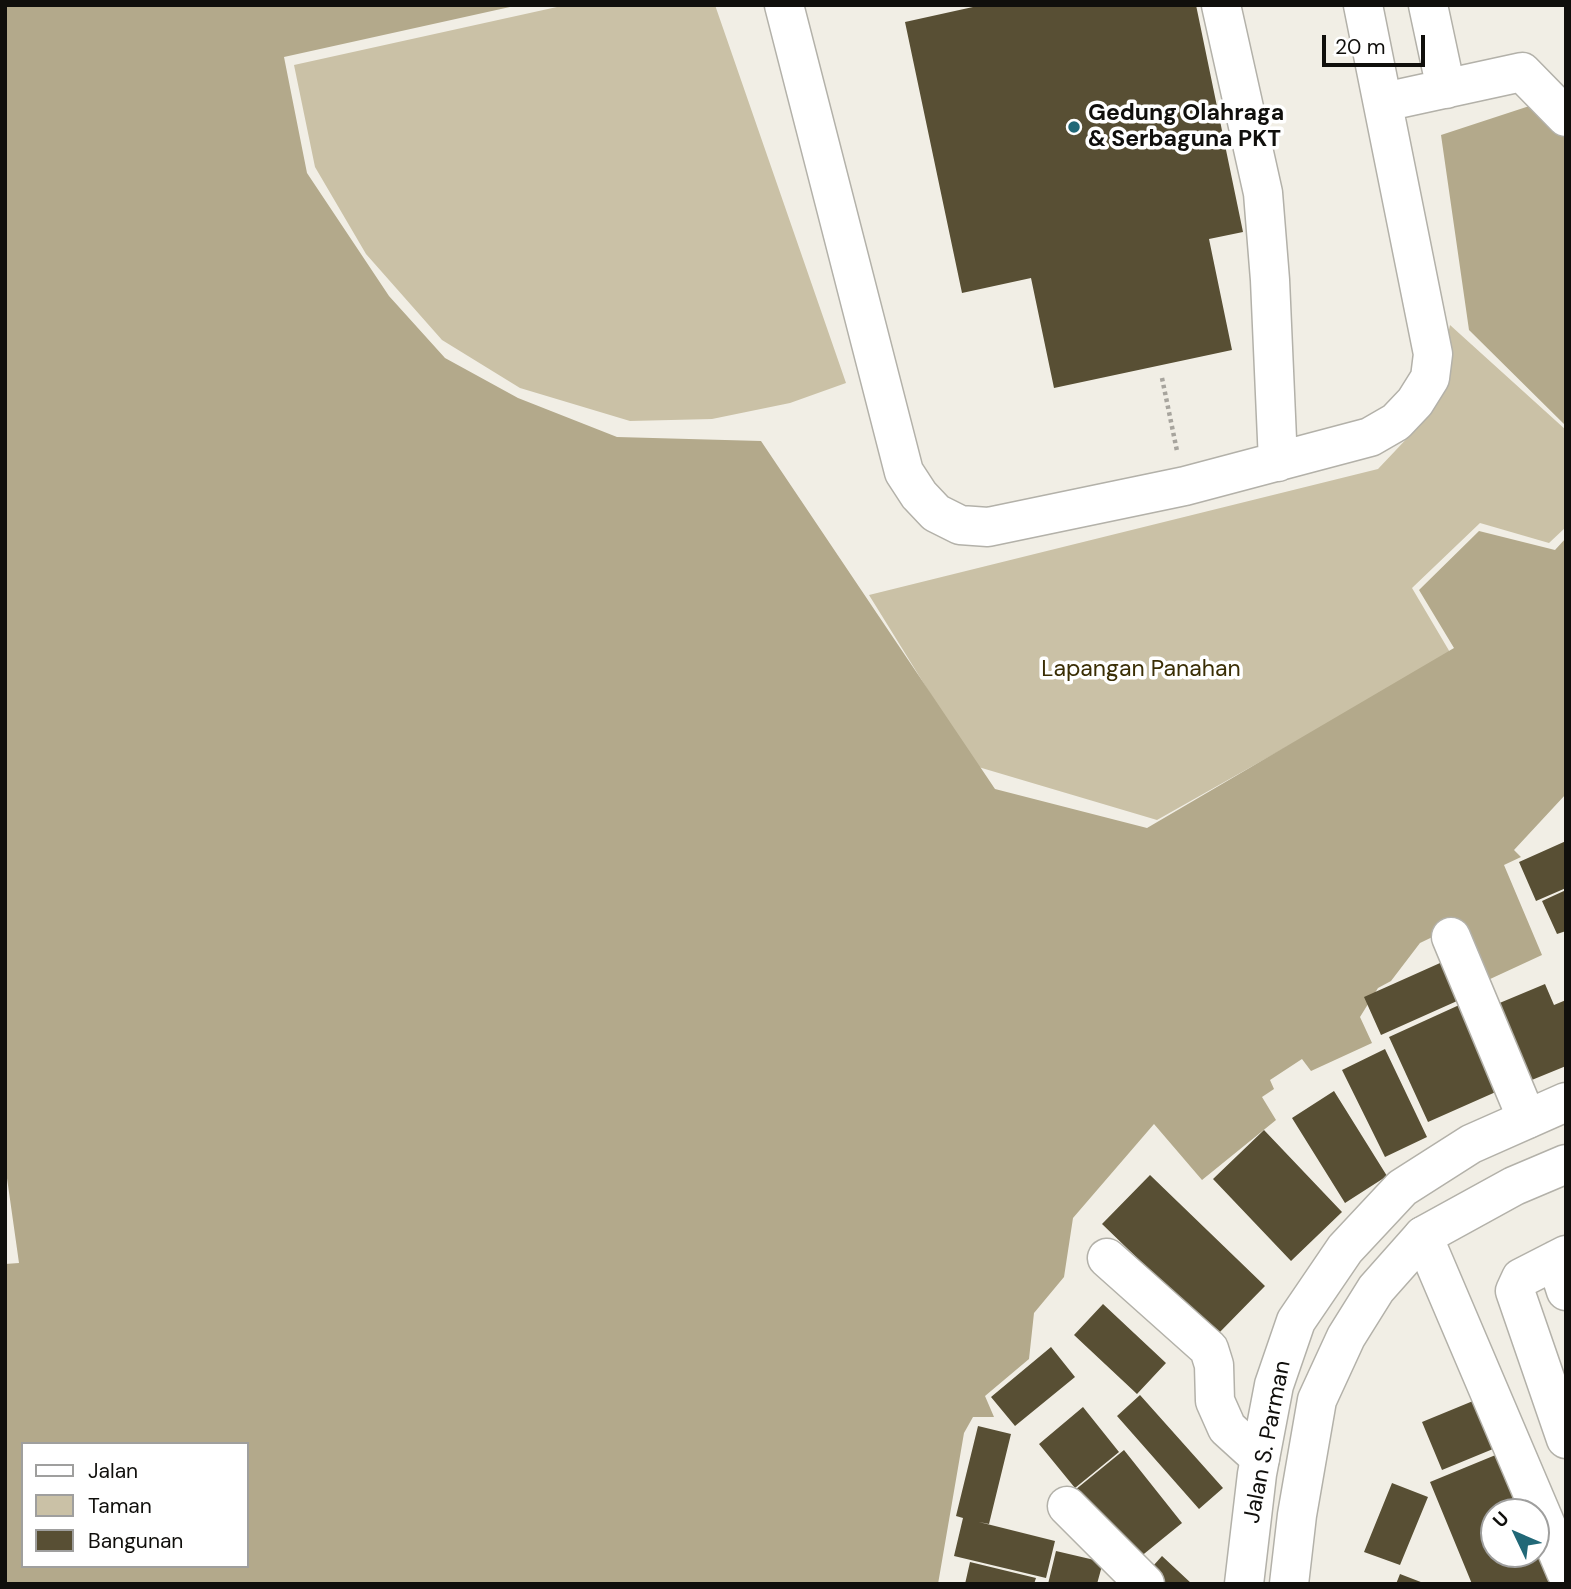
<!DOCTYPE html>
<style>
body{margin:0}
#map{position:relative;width:1571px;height:1589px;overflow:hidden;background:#f1eee5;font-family:"DM Sans",sans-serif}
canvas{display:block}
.frame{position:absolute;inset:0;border:7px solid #100f0c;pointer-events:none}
.legend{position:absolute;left:21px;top:1442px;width:228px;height:126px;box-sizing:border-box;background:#fff;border:2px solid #9f9f9e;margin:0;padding:9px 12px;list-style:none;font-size:21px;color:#100f0c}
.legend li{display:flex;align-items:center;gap:14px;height:35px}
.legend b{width:35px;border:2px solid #9f9f9e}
.north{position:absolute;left:1480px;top:1498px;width:70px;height:70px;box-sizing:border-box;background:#fff;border:2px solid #9f9f9e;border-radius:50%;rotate:314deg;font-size:19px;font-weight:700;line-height:28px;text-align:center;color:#100f0c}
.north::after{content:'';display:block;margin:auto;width:24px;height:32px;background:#216877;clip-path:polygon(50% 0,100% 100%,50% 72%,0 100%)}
.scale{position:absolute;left:1322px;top:35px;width:103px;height:32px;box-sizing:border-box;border:4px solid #100f0c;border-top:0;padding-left:9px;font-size:21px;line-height:24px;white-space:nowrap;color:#100f0c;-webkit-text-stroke:5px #fff;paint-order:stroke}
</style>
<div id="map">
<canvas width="1571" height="1589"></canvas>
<div class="frame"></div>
<ul class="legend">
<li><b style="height:9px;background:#fff"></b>Jalan</li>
<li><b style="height:19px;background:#cac1a6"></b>Taman</li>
<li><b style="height:19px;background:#584f34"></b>Bangunan</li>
</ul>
<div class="north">U</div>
<div class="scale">20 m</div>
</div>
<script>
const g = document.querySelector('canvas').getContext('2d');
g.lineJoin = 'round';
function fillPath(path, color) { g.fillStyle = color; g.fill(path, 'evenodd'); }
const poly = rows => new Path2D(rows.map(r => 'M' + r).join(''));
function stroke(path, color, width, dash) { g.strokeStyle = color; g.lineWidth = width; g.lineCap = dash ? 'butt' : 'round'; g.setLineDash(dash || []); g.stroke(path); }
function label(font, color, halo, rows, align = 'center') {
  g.font = font + ' "DM Sans",sans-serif'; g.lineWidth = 7; g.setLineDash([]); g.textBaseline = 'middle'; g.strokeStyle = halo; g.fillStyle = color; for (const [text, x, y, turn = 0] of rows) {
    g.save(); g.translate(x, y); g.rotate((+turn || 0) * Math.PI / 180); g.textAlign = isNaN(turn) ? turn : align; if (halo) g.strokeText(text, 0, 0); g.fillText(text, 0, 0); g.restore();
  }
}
const green = poly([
 [566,5,715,5,846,383,790,403,712,419,630,421,520,388,442,340,366,254,315,167,294,65],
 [1450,325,1566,430,1566,527,1549,543,1480,523,1412,588,1451,654,1157,820,975,766,869,595,1378,469,1430,414]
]);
const forest = poly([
 [5,5,519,5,284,57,307,173,389,296,445,358,518,398,617,437,761,441,995,789,1147,828,1454,648,1419,590,1479,531,1555,550,1566,538,1566,794,1514,850,1521,857,1504,865,1542,955,1475,986,1449,929,1420,943,1391,981,1378,988,1360,1017,1372,1043,1311,1071,1302,1059,1270,1080,1274,1089,1262,1097,1276,1120,1202,1180,1154,1124,1073,1218,1064,1277,1034,1313,1029,1359,985,1396,994,1417,973,1417,964,1433,938,1584,5,1584,5,1264,19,1263,5,1164],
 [23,1444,247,1444,247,1566,23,1566],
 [1566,94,1566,426,1469,330,1441,135]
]);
const building = poly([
 [982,5,1196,5,1243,232,1209,239,1232,350,1054,388,1031,278,962,293,905,22],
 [1566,841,1566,888,1536,901,1519,862],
 [1566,890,1566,931,1557,934,1542,901],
 [1449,959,1466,997,1381,1035,1364,997],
 [1545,984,1554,1005,1566,1000,1566,1066,1522,1084,1490,1007],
 [1468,1001,1507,1087,1428,1122,1389,1037],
 [1385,1049,1427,1137,1385,1157,1342,1070],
 [1334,1091,1387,1176,1345,1203,1292,1118],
 [1264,1130,1342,1212,1291,1261,1213,1179],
 [1150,1175,1265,1286,1217,1335,1102,1224],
 [1103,1304,1166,1363,1137,1394,1074,1335],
 [1051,1347,1075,1377,1015,1426,991,1397],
 [1140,1395,1223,1488,1199,1509,1117,1416],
 [1473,1401,1493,1449,1442,1470,1422,1422],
 [1083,1407,1119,1452,1075,1488,1039,1444],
 [978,1426,1011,1434,989,1524,979,1522,1055,1541,1046,1578,954,1556,963,1518,956,1516],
 [1124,1450,1182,1523,1134,1562,1075,1490],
 [1498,1454,1522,1512,1494,1512,1494,1554,1536,1554,1536,1547,1551,1584,1472,1584,1430,1482],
 [1392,1483,1428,1497,1400,1565,1364,1552],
 [1056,1551,1103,1562,1097,1584,1048,1584],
 [1162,1556,1192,1584,1152,1584,1144,1576],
 [970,1562,1036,1578,1034,1584,965,1584],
 [1400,1574,1426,1584,1396,1584]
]);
const path = poly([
 [1162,378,1177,451]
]);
const minor = poly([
 [784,5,904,472,919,495,936,513,960,525,988,527,1185,486,1370,437,1396,422,1415,402,1430,378,1433,354,1363,5],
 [1221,5,1263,193,1270,280,1278,462],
 [1428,5,1446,89],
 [1384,102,1522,72,1566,117],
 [1451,937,1527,1119],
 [1423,1236,1566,1572],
 [1566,1255,1521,1278,1515,1291,1566,1439],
 [1107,1258,1209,1349,1214,1365,1215,1401,1227,1428,1260,1458],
 [1556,1260,1566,1291],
 [1067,1506,1145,1584]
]);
const major = poly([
 [1244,1584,1257,1474,1274,1385,1296,1321,1345,1249,1402,1188,1471,1144,1566,1102],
 [1289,1584,1297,1515,1317,1400,1346,1337,1376,1289,1423,1236,1514,1186,1566,1164]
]);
const markers = [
 [1074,127,7,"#216877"]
];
const poiNames = [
 ["Gedung Olahraga",1088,114],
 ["& Serbaguna PKT",1088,140]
];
const parkNames = [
 ["Lapangan Panahan",1141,670]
];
const streetNames = [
 ["Jalan S. Parman",1268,1442,-79]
];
fillPath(green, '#cac1a6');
fillPath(forest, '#b3a98b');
fillPath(building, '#584f34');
stroke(minor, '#b3b1a9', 41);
stroke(major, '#b3b1a9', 41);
stroke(path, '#a7a49d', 4.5, [3.5, 3.5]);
stroke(minor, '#fff', 38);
stroke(major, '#fff', 38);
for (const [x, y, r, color] of markers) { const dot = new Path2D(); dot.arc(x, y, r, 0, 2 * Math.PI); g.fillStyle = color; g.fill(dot); stroke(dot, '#fff', 2.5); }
label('bold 23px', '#100f0c', '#fff', poiNames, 'left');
label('23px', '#3a2e05', '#fff', parkNames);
label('23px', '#100f0c', '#fff', streetNames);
</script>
